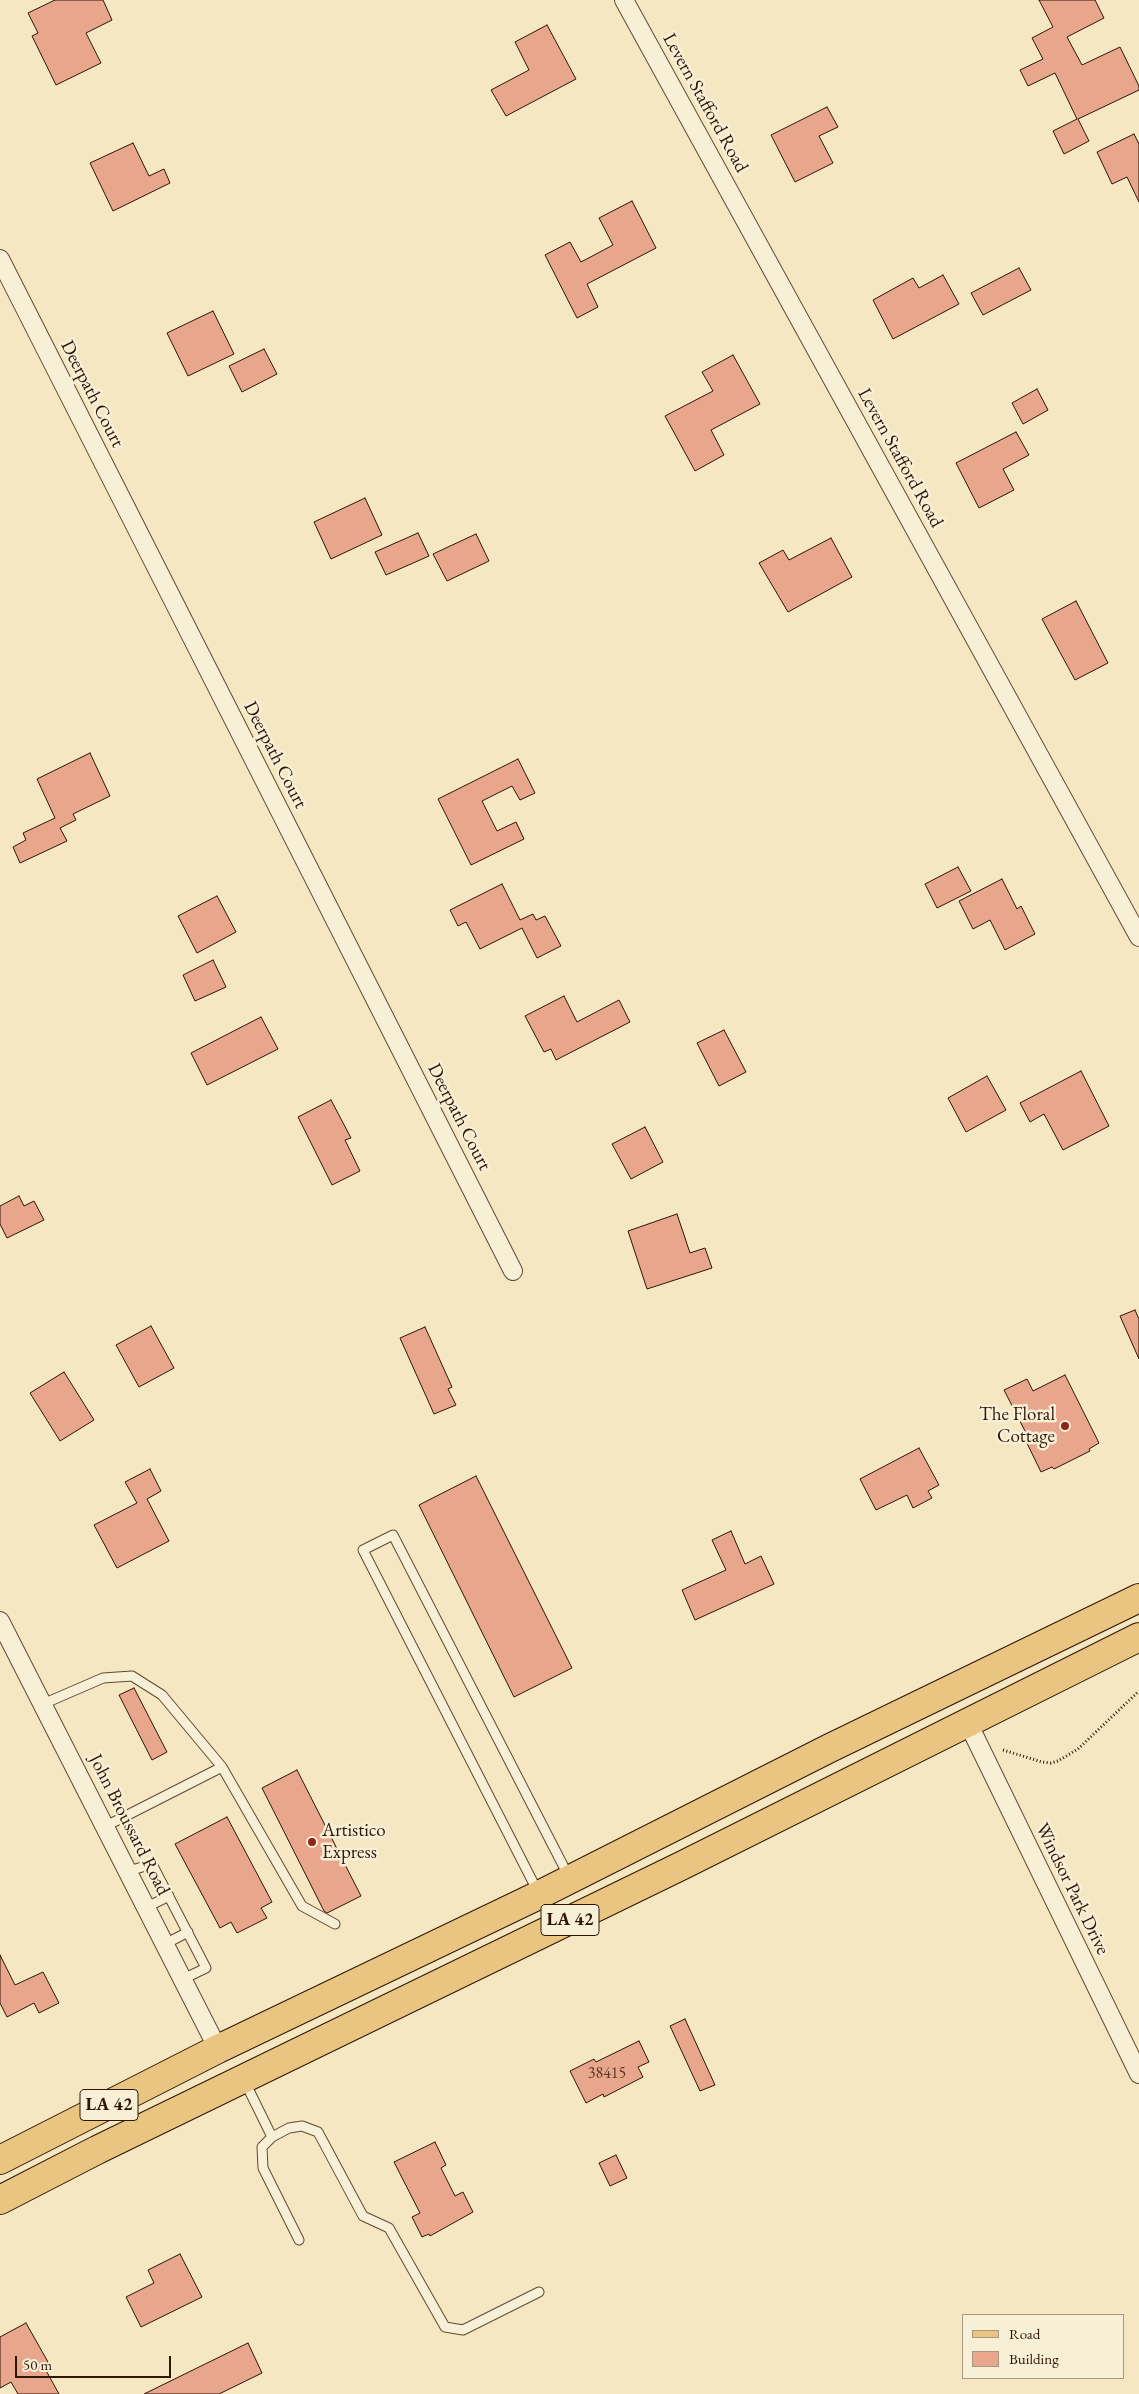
<!DOCTYPE html>
<style>
body{margin:0}
#map{position:relative;width:1139px;height:2394px;overflow:hidden;background:#f4e7c2;font-family:"EB Garamond",serif}
canvas{display:block}
.legend{position:absolute;left:962px;top:2314px;width:162px;height:65px;box-sizing:border-box;background:#f8efd7;border:1px solid #a79883;margin:0;padding:6px 9px;list-style:none;font-size:15px;color:#2e1504}
.legend li{display:flex;align-items:center;gap:10px;height:25px}
.legend b{width:25px;border:1px solid #a79883}
.scale{position:absolute;left:15px;top:2356px;width:156px;height:22px;box-sizing:border-box;border:2px solid #2e1504;border-top:0;padding-left:6px;font-size:15px;line-height:18px;white-space:nowrap;color:#2e1504;-webkit-text-stroke:4px #f8efd7;paint-order:stroke}
</style>
<div id="map">
<canvas width="1139" height="2394"></canvas>
<ul class="legend">
<li><b style="height:6px;background:#eac481"></b>Road</li>
<li><b style="height:14px;background:#e8a68d"></b>Building</li>
</ul>
<div class="scale">50 m</div>
</div>
<script>
const g = document.querySelector('canvas').getContext('2d');
g.lineJoin = 'round';
function fillPath(path, color) { g.fillStyle = color; g.fill(path, 'evenodd'); }
const poly = rows => new Path2D(rows.map(r => 'M' + r).join(''));
function stroke(path, color, width, dash) { g.strokeStyle = color; g.lineWidth = width; g.lineCap = dash ? 'butt' : 'round'; g.setLineDash(dash || []); g.stroke(path); }
function label(font, color, halo, rows, align = 'center') {
  g.font = font + ' "EB Garamond",serif'; g.lineWidth = 5; g.setLineDash([]); g.textBaseline = 'middle'; g.strokeStyle = halo; g.fillStyle = color; for (const [text, x, y, turn = 0] of rows) {
    g.save(); g.translate(x, y); g.rotate((+turn || 0) * Math.PI / 180); g.textAlign = isNaN(turn) ? turn : align; if (halo) g.strokeText(text, 0, 0); g.fillText(text, 0, 0); g.restore();
  }
}
const building = poly([
 [55,0,103,0,112,20,86,33,101,63,56,85,32,36,38,33,28,13,55,0],
 [1039,0,1095,0,1104,18,1067,37,1082,65,1120,47,1139,86,1139,90,1078,119,1089,141,1064,154,1053,131,1077,119,1055,73,1028,86,1020,70,1043,59,1032,38,1053,27,1039,0],
 [547,25,576,79,506,116,491,90,529,70,515,42,547,25],
 [827,107,838,127,819,136,833,163,795,182,771,135,827,107],
 [1134,134,1139,144,1139,202,1127,177,1112,184,1097,152,1134,134],
 [133,143,149,176,164,169,170,183,113,211,90,163,133,143],
 [632,201,656,248,587,284,598,307,577,318,545,255,570,242,581,262,613,245,599,218,632,201],
 [1019,268,1031,290,983,315,971,293,1019,268],
 [943,275,959,304,893,339,873,300,913,278,919,288,943,275],
 [213,311,234,354,188,376,167,333,213,311],
 [264,349,277,374,242,392,229,366,264,349],
 [733,355,760,404,711,430,724,455,695,471,665,416,713,391,702,372,733,355],
 [1037,389,1048,410,1023,424,1012,403,1037,389],
 [1016,432,1029,455,1003,469,1014,490,979,508,956,463,1016,432],
 [365,498,382,535,331,559,314,522,365,498],
 [418,533,429,556,386,575,375,552,418,533],
 [476,534,489,561,447,581,433,554,476,534],
 [831,538,852,577,788,612,759,563,783,550,789,560,831,538],
 [1076,601,1108,663,1075,680,1042,619,1076,601],
 [90,753,110,796,73,814,76,820,60,828,67,841,20,863,13,847,26,840,23,833,55,818,37,779,90,753],
 [518,759,535,793,520,800,512,786,482,801,497,831,516,822,524,839,471,865,438,799,518,759],
 [958,867,971,891,937,908,925,884,958,867],
 [1002,879,1017,909,1021,906,1035,934,1005,950,990,920,973,929,959,901,1002,879],
 [502,884,520,920,533,914,536,920,545,916,561,946,537,958,522,928,480,949,466,922,458,926,450,910,502,884],
 [217,896,236,932,197,953,178,916,217,896],
 [213,960,226,987,195,1001,183,975,213,960],
 [564,996,577,1022,619,1000,630,1022,556,1060,551,1049,544,1052,525,1016,564,996],
 [261,1017,278,1049,207,1085,191,1053,261,1017],
 [724,1030,746,1072,719,1086,697,1043,724,1030],
 [1081,1071,1109,1126,1063,1150,1044,1114,1030,1122,1020,1103,1081,1071],
 [987,1076,1006,1110,966,1132,948,1098,987,1076],
 [331,1100,351,1138,345,1140,360,1171,332,1185,298,1117,331,1100],
 [645,1127,663,1162,631,1179,612,1144,645,1127],
 [19,1196,24,1206,34,1201,44,1220,7,1238,0,1224,0,1206,19,1196],
 [677,1214,690,1253,705,1248,712,1268,647,1289,628,1231,677,1214],
 [1135,1310,1139,1319,1139,1359,1120,1316,1135,1310],
 [151,1326,174,1368,139,1387,116,1345,151,1326],
 [425,1327,452,1387,448,1389,456,1405,434,1414,400,1338,425,1327],
 [64,1372,94,1420,60,1441,30,1393,64,1372],
 [1065,1375,1099,1443,1089,1449,1090,1451,1054,1469,1052,1467,1041,1472,1023,1435,1026,1433,1004,1390,1027,1379,1033,1391,1065,1375],
 [919,1448,939,1485,928,1491,932,1498,913,1508,907,1495,876,1510,860,1479,919,1448],
 [150,1469,161,1491,147,1499,169,1541,117,1568,94,1525,137,1503,125,1482,150,1469],
 [476,1476,572,1668,514,1697,419,1505,476,1476],
 [731,1531,745,1564,761,1556,774,1584,695,1620,682,1590,726,1570,712,1540,731,1531],
 [134,1688,167,1752,152,1760,119,1695,134,1688],
 [297,1770,361,1896,327,1913,324,1911,262,1788,297,1770],
 [227,1817,272,1902,261,1908,267,1918,237,1933,231,1922,220,1928,175,1844,227,1817],
 [0,1955,15,1985,43,1972,59,2003,39,2013,34,2003,7,2017,0,2003,0,1955],
 [685,2019,715,2085,700,2091,670,2026,685,2019],
 [639,2041,649,2062,638,2067,643,2077,604,2097,603,2094,586,2103,570,2071,594,2059,596,2062,639,2041],
 [435,2142,446,2165,441,2168,455,2196,463,2192,473,2212,430,2236,429,2234,422,2237,412,2217,420,2213,394,2162,435,2142],
 [616,2155,627,2178,610,2186,599,2163,616,2155],
 [180,2254,202,2297,141,2327,126,2297,154,2283,148,2270,180,2254],
 [26,2323,48,2362,43,2365,59,2394,18,2394,11,2382,0,2388,0,2337,26,2323],
 [248,2343,262,2373,219,2394,144,2394,248,2343]
]);
const path = poly([
 [1003,1750,1042,1762,1051,1763,1058,1761,1078,1749,1139,1691]
]);
const lane = poly([
 [43,1704,103,1678,132,1676,162,1695,222,1767,302,1906,335,1924],
 [106,1826,222,1767],
 [129,1871,152,1864,206,1968,183,1979],
 [538,1892,363,1550,393,1535,569,1877],
 [147,1907,169,1896],
 [165,1944,188,1932],
 [244,2080,272,2137,289,2128,302,2126,318,2132,363,2216,389,2228,445,2327,463,2330,539,2292],
 [272,2137,262,2147,263,2168,299,2240]
]);
const street = poly([
 [624,0,1139,937],
 [0,259,513,1271],
 [0,1621,218,2049],
 [968,1723,1139,2074]
]);
const primary = poly([
 [0,2160,218,2049,539,1895,830,1748,1139,1598],
 [0,2200,97,2150,681,1866,1139,1637]
]);
const markers = [
 [1065,1426,5,"#8f2418"],
 [312,1842,5,"#8f2418"]
];
const numberNames = [
 ["38415",607,2074]
];
const shields = [
 [570,1920,58],
 [109,2105,58]
];
const shieldNames = [
 ["LA 42",570,1920],
 ["LA 42",109,2105]
];
const streetNames = [
 ["Levern Stafford Road",705,103,61],
 ["Deerpath Court",92,394,63],
 ["Levern Stafford Road",900,458,61],
 ["Deerpath Court",275,755,63],
 ["Deerpath Court",459,1117,63],
 ["John Broussard Road",129,1825,63],
 ["Windsor Park Drive",1072,1889,64]
];
const poiNames = [
 ["The Floral",1055,1415],
 ["Cottage",1055,1437],
 ["Artistico",322,1831,"left"],
 ["Express",322,1853,"left"]
];
fillPath(building, '#e8a68d');
stroke(building, '#2e1504', 1);
stroke(lane, '#604a34', 11);
stroke(street, '#604a34', 20);
stroke(primary, '#2e1504', 30);
stroke(path, '#2e1504', 3, [1, 2.5]);
stroke(lane, '#f8efd7', 9);
stroke(street, '#f8efd7', 18);
stroke(primary, '#eac481', 28);
for (const [x, y, r, color] of markers) { const dot = new Path2D(); dot.arc(x, y, r, 0, 2 * Math.PI); g.fillStyle = color; g.fill(dot); stroke(dot, '#f8efd7', 2); }
label('16px', '#5c3926', null, numberNames);
for (const [x, y, w] of shields) { const box = new Path2D(); box.roundRect(x - w / 2, y - 15.5, w, 31, 4); g.fillStyle = '#f8efd7'; g.fill(box); stroke(box, '#2e1504', 1); }
label('bold 18px', '#2e1504', null, shieldNames);
label('19px', '#2e1504', '#f8efd7', streetNames);
label('19px', '#2e1504', '#f8efd7', poiNames, 'right');
</script>
